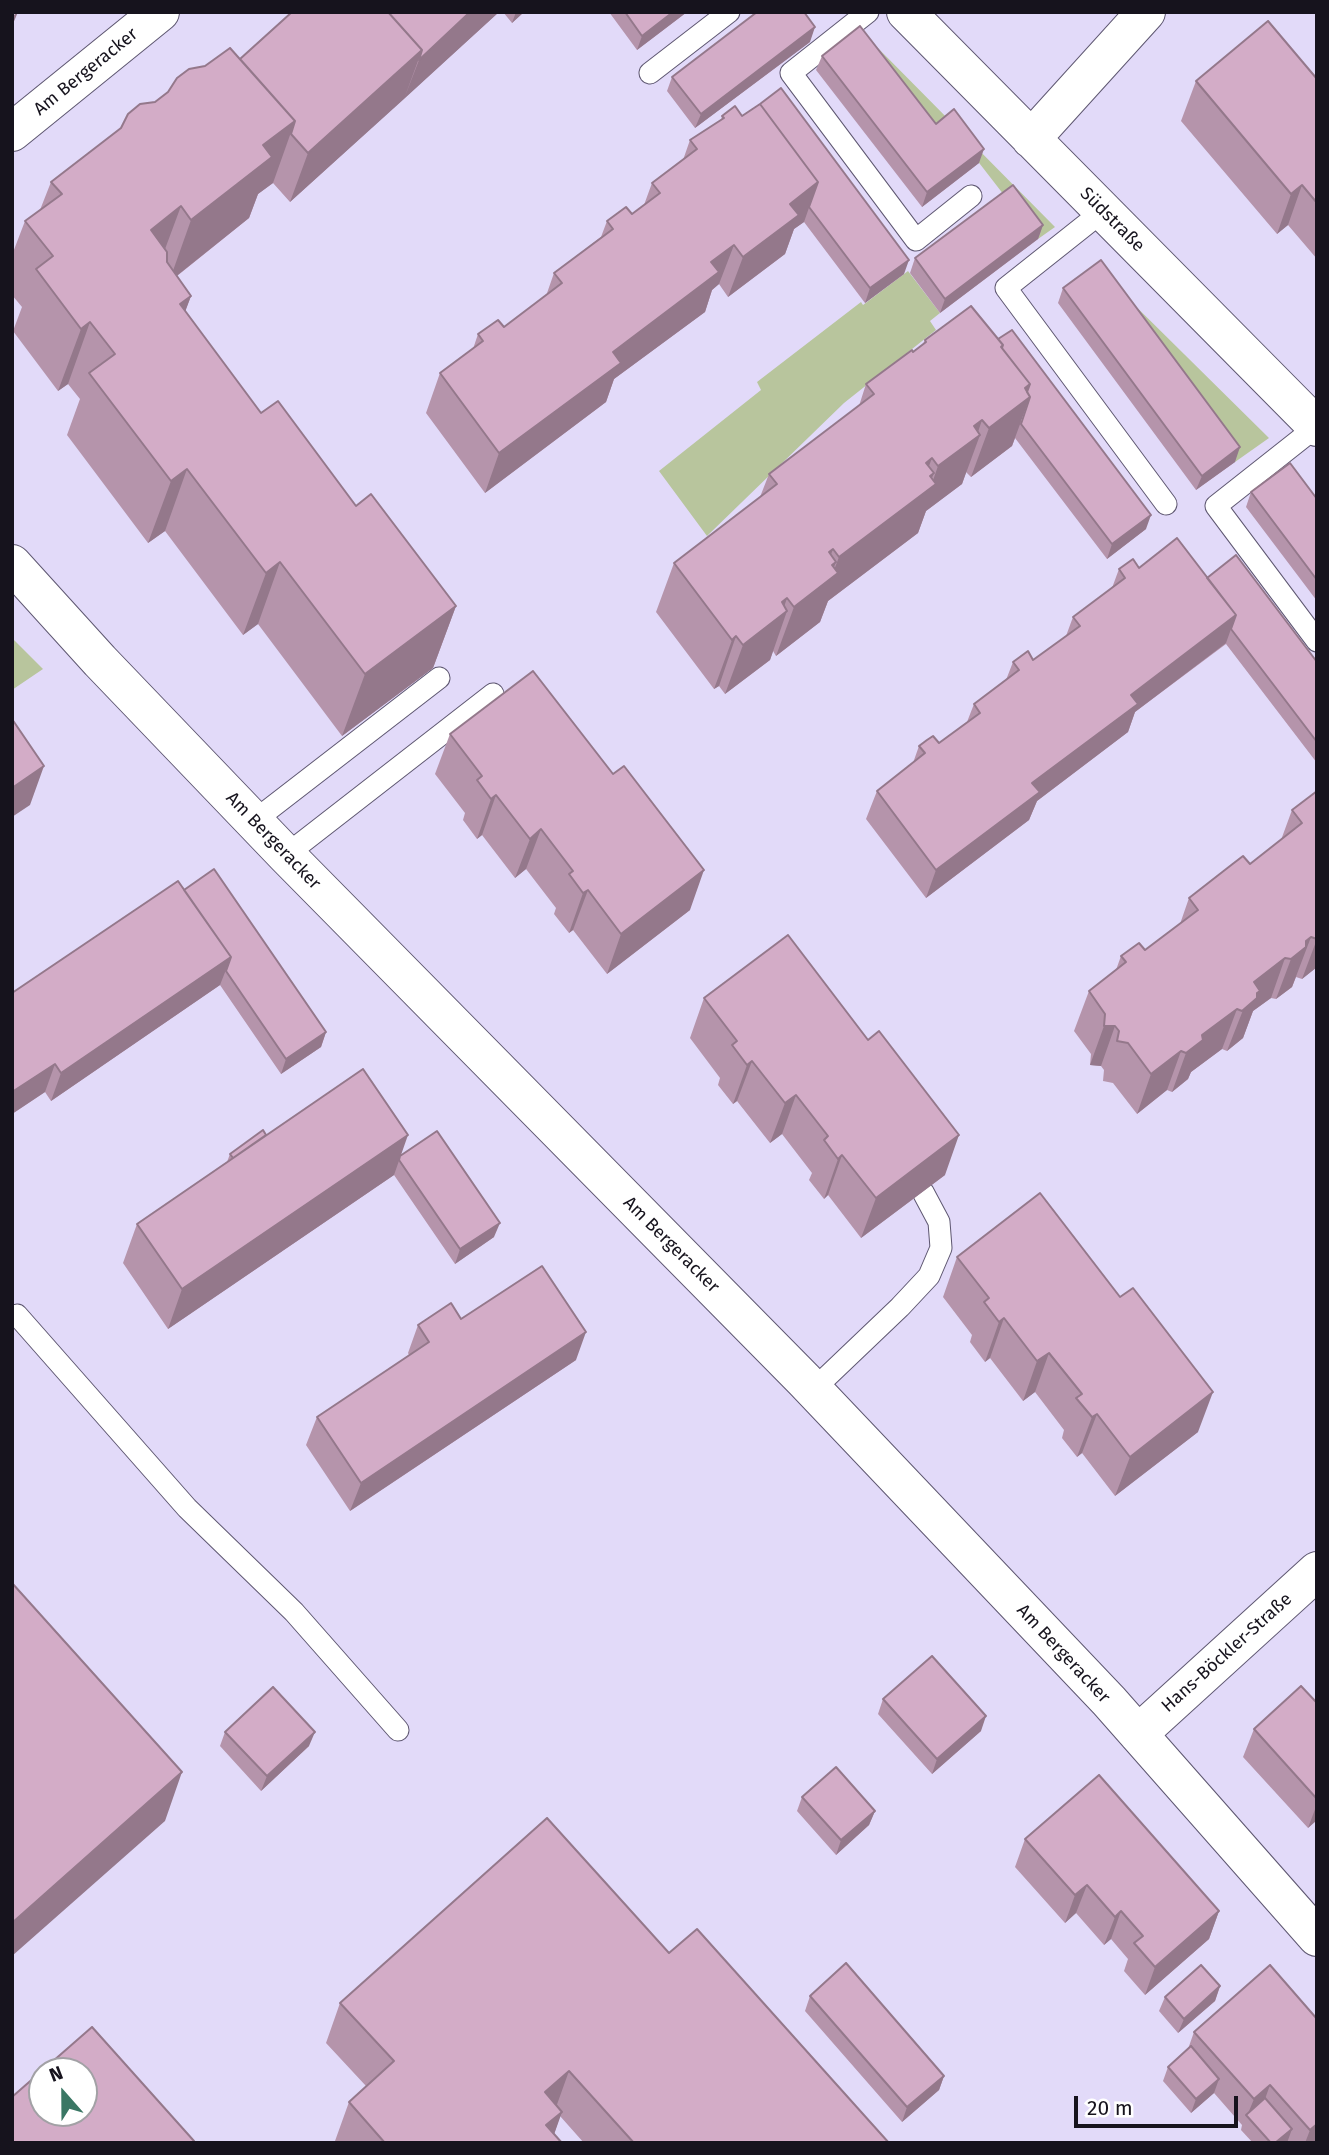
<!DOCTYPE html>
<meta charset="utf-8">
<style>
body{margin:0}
#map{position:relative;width:1329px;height:2155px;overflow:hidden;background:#e2daf9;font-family:"Fira Sans",sans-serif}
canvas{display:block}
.frame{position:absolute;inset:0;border:14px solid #16131d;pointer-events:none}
.north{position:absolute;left:28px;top:2057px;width:70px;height:70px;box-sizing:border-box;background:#fff;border:2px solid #a2a1a5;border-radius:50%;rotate:339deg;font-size:19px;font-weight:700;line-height:28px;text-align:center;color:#16131d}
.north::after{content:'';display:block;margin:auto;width:24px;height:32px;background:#3a7764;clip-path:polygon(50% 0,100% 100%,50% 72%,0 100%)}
.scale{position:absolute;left:1074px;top:2096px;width:164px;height:32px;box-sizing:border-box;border:4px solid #16131d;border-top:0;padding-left:9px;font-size:21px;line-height:24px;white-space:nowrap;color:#16131d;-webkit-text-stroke:5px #fff;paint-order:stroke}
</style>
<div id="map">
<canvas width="1329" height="2155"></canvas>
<div class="frame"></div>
<div class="north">N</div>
<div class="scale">20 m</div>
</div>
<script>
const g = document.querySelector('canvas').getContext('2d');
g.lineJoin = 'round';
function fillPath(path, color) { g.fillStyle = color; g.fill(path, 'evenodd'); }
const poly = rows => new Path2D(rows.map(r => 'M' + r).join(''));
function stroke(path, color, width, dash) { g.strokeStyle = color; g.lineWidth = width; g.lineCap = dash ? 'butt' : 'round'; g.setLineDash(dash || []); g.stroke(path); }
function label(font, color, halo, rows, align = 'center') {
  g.font = font + ' "Fira Sans",sans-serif'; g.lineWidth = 5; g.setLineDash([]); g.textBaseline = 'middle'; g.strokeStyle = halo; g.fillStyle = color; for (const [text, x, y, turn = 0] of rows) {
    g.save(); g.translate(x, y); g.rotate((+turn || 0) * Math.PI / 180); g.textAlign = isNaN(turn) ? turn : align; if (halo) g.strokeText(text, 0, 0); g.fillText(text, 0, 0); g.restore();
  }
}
const green = poly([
 [864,34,1055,227,1038,239,949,124,931,139],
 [908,271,940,313,930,321,936,330,844,403,707,536,659,471,761,390,757,382,861,302,863,305],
 [1100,271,1269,438,1235,462],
 [12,638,43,669,12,690]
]);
const service = poly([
 [868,12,791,73,916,240,971,196],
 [650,73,729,12],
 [1103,211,1006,288,1166,504],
 [1316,427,1216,506,1317,641],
 [254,821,439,678],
 [286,855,493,694],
 [17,1315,187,1508,294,1612,398,1730],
 [813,1390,900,1307,929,1276,941,1248,939,1222,923,1192]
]);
const minor = poly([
 [906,12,1317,427],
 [12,132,160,12],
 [1031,139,1146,12],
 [12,564,100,661,286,855,804,1380,1109,1701,1317,1937],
 [1138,1734,1317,1571]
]);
const wall = poly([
 [499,12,290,202,273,183,258,194,249,218,177,276,191,296,185,311,261,413,356,506,456,606,433,668,342,736,258,624,243,635,165,531,148,543,67,435,80,399,68,384,58,391,13,331,22,307,12,295,12,255,25,221,40,210,51,182,155,102,240,59],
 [503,12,524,12,512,23],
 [609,12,687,12,637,50],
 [810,42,695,128,667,91,672,77],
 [822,56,936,124,979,163,922,207,816,70],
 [1317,79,1317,259,1288,225,1277,234,1181,121,1196,81],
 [722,116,742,116,904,274,865,303,804,222,794,229,785,254,728,297,719,284,712,290,705,312,614,379,606,402,485,493,426,413,440,373,473,349,478,334,504,327,546,296,554,273,601,237,607,221,632,214,644,205,652,183,683,160,690,140,721,121],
 [1043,225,1038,239,940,313,910,273,915,258],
 [1063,288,1235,462,1196,490,1058,303],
 [925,340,1146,529,1107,559,1015,438,1012,446,971,477,966,472,962,484,926,511,918,533,828,601,820,622,776,656,773,651,770,660,725,694,719,686,714,689,656,612,674,563,760,497,769,474,859,406,866,384,913,352,923,344],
 [1251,492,1317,499,1317,601,1246,507],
 [1139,568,1207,578,1317,662,1317,763,1226,644,1135,712,1128,732,1037,801,1029,820,926,898,866,819,877,791,913,763,919,746,939,743,967,722,974,704,1006,680,1013,662,1033,660,1066,636,1073,617,1112,588,1119,569],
 [450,734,690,910,607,974,573,930,569,933,554,914,556,908,526,869,515,878,482,835,477,839,463,820,465,813,435,774],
 [1317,791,1317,967,1302,979,1296,977,1292,987,1276,999,1271,998,1253,1011,1243,1038,1227,1051,1222,1049,1191,1072,1188,1079,1172,1092,1167,1090,1137,1114,1113,1083,1103,1081,1104,1070,1101,1066,1090,1065,1091,1054,1074,1031,1089,991,1116,970,1121,956,1145,950,1180,924,1189,898,1250,864,1281,840,1292,810],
 [184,890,326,1032,321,1047,281,1074,220,985,51,1101,45,1092,12,1114],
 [704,998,945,1175,861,1238,828,1195,824,1199,809,1180,812,1173,782,1134,770,1143,737,1101,733,1104,718,1085,720,1078,690,1038],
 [266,1135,400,1156,494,1237,455,1264,394,1175,168,1329,123,1263,137,1224,227,1162,230,1154],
 [957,1257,1198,1432,1115,1496,1082,1453,1077,1457,1062,1438,1064,1430,1035,1392,1023,1401,990,1358,985,1362,970,1342,972,1335,943,1297],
 [461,1319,576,1360,350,1511,306,1445,317,1417,409,1355,408,1353,418,1325],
 [883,1699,981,1731,932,1774,878,1714],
 [1317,1703,1317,1820,1308,1828,1243,1757,1254,1729],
 [225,1732,309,1746,261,1791,220,1746],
 [802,1797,875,1811,869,1825,836,1855,797,1811],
 [1025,1839,1219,1911,1209,1939,1145,1995,1124,1971,1128,1959,1111,1939,1104,1945,1076,1913,1065,1923,1015,1867],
 [669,1953,889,2143,584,2143,560,2116,554,2134,562,2143,336,2143,335,2141,349,2102,366,2086,326,2043,340,2003],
 [1220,1986,1215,2001,1178,2033,1159,2011,1165,1997],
 [810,1996,944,2076,939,2090,902,2122,805,2011],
 [1317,2019,1317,2143,1253,2143,1241,2130,1242,2125,1214,2093,1191,2113,1163,2081,1168,2067,1188,2049,1194,2032]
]);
const shadedWall = poly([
 [17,12,18,12,12,26,12,17],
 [470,12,499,12,404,99,419,60],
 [516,12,524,12,512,23],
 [673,12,687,12,637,50,642,36],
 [815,27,810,42,695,128,701,114],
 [422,50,404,99,290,202,308,153],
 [295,121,273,183,258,194,249,218,169,282,191,220,263,145],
 [984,149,979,163,922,207,927,192],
 [818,182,804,222,794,229,785,254,728,297,743,257,790,204],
 [1302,185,1288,225,1277,234,1291,194],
 [181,206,158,268,151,230],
 [1043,225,1038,239,940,313,945,299],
 [734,245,719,284,712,290,705,312,614,379,606,402,485,493,499,453,711,262],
 [909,260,904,274,865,303,870,288],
 [191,296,168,358,180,304],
 [90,322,68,384,58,391,81,329],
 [1030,384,1030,397,1012,446,971,477,989,428,1025,388],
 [982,420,976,438,980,435,962,484,926,511,918,533,828,601,820,622,776,656,794,607,829,552,833,549,819,587,832,565,836,562,829,580,831,578,839,557,926,463,932,458,917,498,930,476,934,473,927,490,930,489,938,466,974,426],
 [1240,447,1235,462,1196,490,1202,476],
 [187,469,165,531,148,543,171,481],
 [1151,515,1146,529,1107,559,1112,544],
 [280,562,258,624,243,635,266,573],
 [787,598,781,616,787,611,770,660,725,694,743,645,782,602],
 [456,606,433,668,342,736,365,674],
 [1236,615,1226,643,1135,712,1128,732,1037,801,1029,820,926,898,936,870,1131,695],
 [736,636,719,686,714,689,732,640],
 [44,766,30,805,12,817,12,788],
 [496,795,482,835,477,839,491,799],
 [541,829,526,869,515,878,530,839],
 [704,870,690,910,607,974,621,934],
 [588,890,573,930,569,933,583,893],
 [1311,937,1292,987,1276,999,1291,959,1306,941],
 [1317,939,1317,967,1302,979],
 [231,957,220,985,51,1101,61,1073],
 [1285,958,1271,998,1253,1011,1243,1038,1227,1051,1254,982],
 [1237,1009,1222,1049,1191,1072,1188,1079,1172,1092,1186,1053,1202,1035],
 [1104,1026,1115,1026,1101,1066,1090,1065],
 [326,1032,321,1047,281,1074,286,1059],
 [1181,1051,1167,1090,1137,1114,1151,1074],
 [752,1061,737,1101,733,1104,747,1065],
 [55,1064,45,1092,12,1114,12,1092],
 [796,1095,782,1134,770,1143,785,1103],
 [408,1135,394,1175,168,1329,182,1289],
 [959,1135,945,1175,861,1238,876,1198],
 [842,1155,828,1195,824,1199,838,1159],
 [500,1223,494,1237,455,1264,460,1249],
 [1004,1318,990,1358,985,1362,999,1322],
 [586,1332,576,1360,350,1511,361,1483],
 [1049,1353,1035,1392,1023,1401,1037,1361],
 [1213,1392,1198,1432,1115,1496,1130,1457],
 [1097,1414,1082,1453,1077,1457,1092,1417],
 [986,1716,981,1731,932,1774,937,1759],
 [315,1732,309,1746,261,1791,267,1776],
 [182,1772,165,1821,12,1956,12,1923],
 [1317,1804,1317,1820,1308,1828],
 [875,1811,869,1825,836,1855,841,1840],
 [1087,1885,1076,1913,1065,1923,1075,1895],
 [1121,1911,1111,1939,1104,1945,1115,1917],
 [1219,1911,1209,1939,1145,1995,1155,1967],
 [1220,1986,1215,2001,1178,2033,1184,2019],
 [569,2071,555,2110,545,2092],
 [944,2076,939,2090,902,2122,907,2107],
 [1219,2079,1214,2093,1191,2113,1196,2099],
 [1270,2085,1260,2113,1247,2116,1254,2099],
 [562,2112,551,2143,546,2125],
 [1317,2124,1317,2143,1305,2143,1310,2130],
 [1292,2129,1287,2143,1275,2143]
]);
const building = poly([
 [292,12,388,12,422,50,308,153,291,134,295,121,240,59,292,12],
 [388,12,470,12,419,60,422,50,388,12],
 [625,12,673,12,642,36,625,12],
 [757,12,804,12,815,27,701,114,672,77,757,12],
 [1268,21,1317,79,1317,203,1302,185,1291,194,1196,81,1268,21],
 [860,26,936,124,954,109,984,149,927,192,822,56,860,26],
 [230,48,295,121,263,145,272,157,191,220,181,206,151,230,167,252,167,262,191,296,180,304,261,413,278,401,356,506,371,494,456,606,365,674,280,562,266,573,187,469,171,481,89,373,115,354,90,322,81,329,36,269,53,256,25,221,62,194,51,182,121,128,128,114,140,104,155,102,168,92,177,78,189,69,205,66,230,48],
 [781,88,909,260,870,288,809,207,818,182,760,104,781,88],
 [760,104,818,182,790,204,799,215,743,257,734,245,711,262,719,272,613,352,621,363,499,453,440,373,483,341,478,334,498,320,504,327,562,283,554,273,613,229,607,221,626,207,632,214,660,193,652,183,697,149,690,140,724,118,722,116,735,106,742,116,760,104],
 [1013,185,1043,225,945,299,915,258,1013,185],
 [1101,260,1240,447,1202,476,1063,288,1101,260],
 [971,306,1003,345,1001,347,1030,384,1025,388,1030,397,989,428,982,420,974,426,980,435,938,466,932,458,926,463,934,473,930,476,936,484,839,557,833,549,829,552,836,562,832,565,838,573,794,607,787,598,782,602,787,611,743,645,736,636,732,640,674,563,777,484,769,474,874,394,866,384,912,350,913,352,926,342,925,340,971,306],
 [1012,330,1151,515,1112,544,1021,424,1030,397,1027,392,1030,384,1002,348,1003,345,998,339,1012,330],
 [1290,463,1317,499,1317,580,1251,492,1290,463],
 [1177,538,1236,615,1131,695,1138,704,1032,783,1040,792,936,870,877,791,925,753,919,746,927,740,933,736,939,743,980,713,974,704,1019,670,1013,662,1028,651,1033,660,1080,626,1073,617,1125,578,1119,569,1133,559,1139,568,1177,538],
 [1236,555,1317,662,1317,742,1231,629,1236,615,1207,578,1236,555],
 [533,671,613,774,624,766,704,870,621,934,588,890,583,893,569,874,573,871,541,829,530,839,496,795,491,799,477,780,482,776,450,734,533,671],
 [12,719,44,766,12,788,12,719],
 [1317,791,1317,939,1311,937,1306,941,1306,947,1291,959,1285,958,1254,982,1260,991,1257,993,1257,998,1242,1011,1237,1009,1202,1035,1203,1040,1186,1053,1181,1051,1151,1074,1128,1043,1117,1041,1119,1031,1115,1026,1104,1026,1105,1014,1089,991,1126,962,1121,956,1139,943,1145,950,1198,910,1189,898,1230,866,1243,856,1250,864,1302,823,1292,810,1317,791],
 [214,869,326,1032,286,1059,226,971,231,957,184,890,214,869],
 [178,881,231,957,61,1073,55,1064,12,1092,12,993,178,881],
 [788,935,868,1040,879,1031,959,1135,876,1198,842,1155,838,1159,824,1140,828,1136,796,1095,785,1103,752,1061,747,1065,732,1045,737,1041,704,998,788,935],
 [363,1069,408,1135,182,1289,137,1224,363,1069],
 [263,1130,266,1135,233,1158,230,1154,263,1130],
 [437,1131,500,1223,460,1249,399,1160,400,1156,437,1131],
 [1040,1193,1120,1297,1133,1288,1213,1392,1130,1457,1097,1414,1092,1417,1076,1398,1082,1394,1049,1353,1037,1361,1004,1318,999,1322,984,1302,989,1298,957,1257,1040,1193],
 [542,1266,586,1332,361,1483,317,1417,429,1342,418,1325,451,1303,461,1319,542,1266],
 [12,1583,182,1772,12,1923,12,1583],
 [932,1656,986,1716,937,1759,883,1699,932,1656],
 [1301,1686,1317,1703,1317,1799,1254,1729,1301,1686],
 [273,1687,315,1732,267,1776,225,1732,273,1687],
 [836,1767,875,1811,841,1840,802,1797,836,1767],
 [1099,1775,1219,1911,1155,1967,1134,1943,1143,1936,1121,1911,1115,1917,1087,1885,1075,1895,1025,1839,1099,1775],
 [547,1818,669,1953,697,1929,889,2143,634,2143,569,2071,545,2092,562,2112,546,2125,562,2143,385,2143,349,2102,394,2061,340,2003,547,1818],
 [846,1963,944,2076,907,2107,810,1996,846,1963],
 [1201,1965,1220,1986,1184,2019,1165,1997,1201,1965],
 [1270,1965,1317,2019,1317,2124,1310,2130,1270,2085,1254,2099,1194,2032,1270,1965],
 [92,2027,194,2141,191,2143,12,2143,12,2097,92,2027],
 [42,2071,84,2071,84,2113,42,2113,42,2071],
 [1191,2046,1219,2079,1196,2099,1168,2067,1191,2046],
 [1265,2098,1292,2129,1275,2143,1271,2143,1246,2115,1265,2098]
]);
const streetNames = [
 ["Am Bergeracker",86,72,-39],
 ["Südstraße",1112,220,45],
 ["Am Bergeracker",273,841,46],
 ["Am Bergeracker",671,1245,45],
 ["Hans-Böckler-Straße",1227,1653,-42],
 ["Am Bergeracker",1063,1654,47]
];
fillPath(green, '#b8c59d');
stroke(service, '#5e5771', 23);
stroke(minor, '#5e5771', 40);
stroke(service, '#fff', 21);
stroke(minor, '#fff', 38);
fillPath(wall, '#b594ab');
fillPath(shadedWall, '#94788b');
fillPath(building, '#d3acc7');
stroke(building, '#94788b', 2);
label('18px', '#16131d', '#fff', streetNames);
</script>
